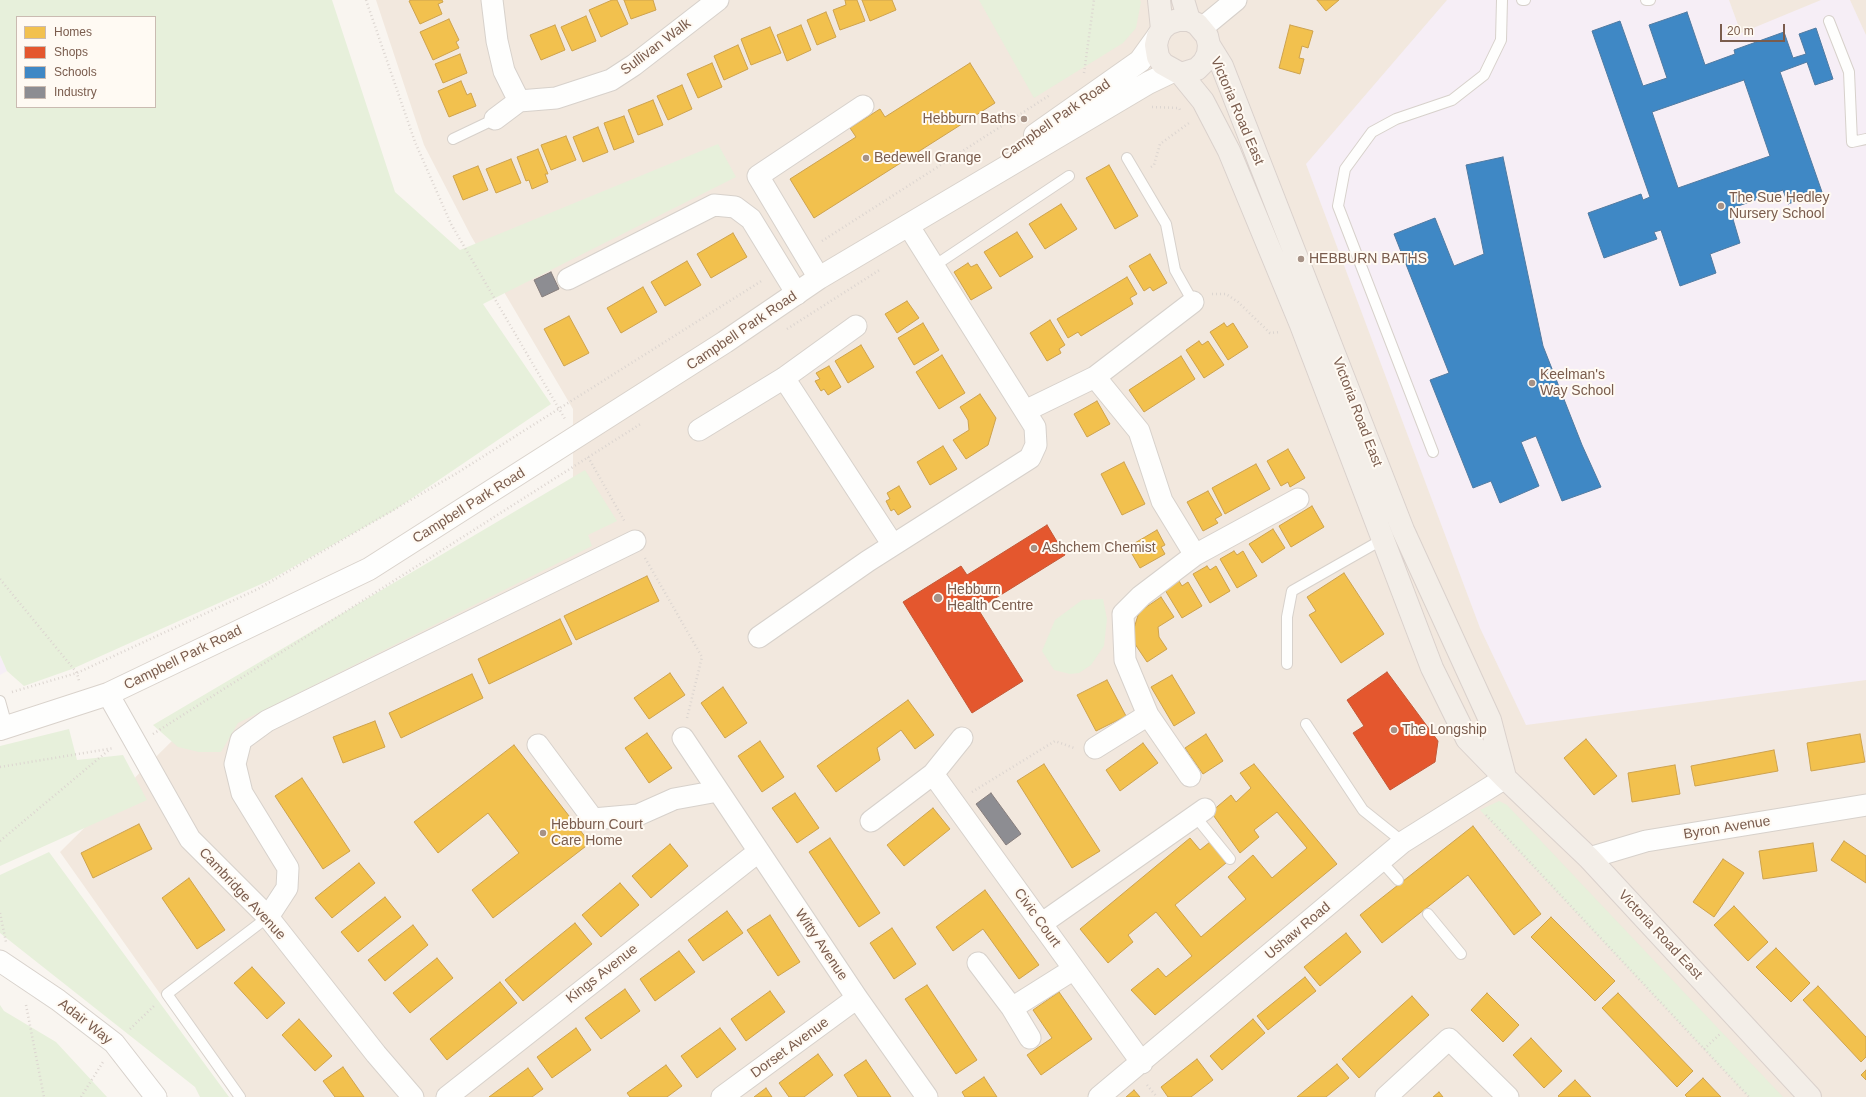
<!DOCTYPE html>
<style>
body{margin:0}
#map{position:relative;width:1866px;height:1097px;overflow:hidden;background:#f9f5f0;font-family:Arial,sans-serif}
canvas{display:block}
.legend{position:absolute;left:16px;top:16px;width:140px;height:92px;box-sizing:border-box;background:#fffaf3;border:1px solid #cabbb1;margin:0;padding:5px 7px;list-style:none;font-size:12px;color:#7a5c4d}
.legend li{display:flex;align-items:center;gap:8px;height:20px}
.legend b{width:20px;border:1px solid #cabbb1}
.scale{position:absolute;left:1720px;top:24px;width:65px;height:18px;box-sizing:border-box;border:2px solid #7a5c4d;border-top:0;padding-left:5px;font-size:12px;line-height:14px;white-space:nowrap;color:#7a5c4d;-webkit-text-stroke:3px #fffaf3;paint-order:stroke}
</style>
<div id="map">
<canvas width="1866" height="1097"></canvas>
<ul class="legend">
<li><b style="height:11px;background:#f2c14e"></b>Homes</li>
<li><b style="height:11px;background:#e4572e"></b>Shops</li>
<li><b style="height:11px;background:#3f88c5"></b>Schools</li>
<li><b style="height:11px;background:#8d8d92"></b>Industry</li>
</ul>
<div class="scale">20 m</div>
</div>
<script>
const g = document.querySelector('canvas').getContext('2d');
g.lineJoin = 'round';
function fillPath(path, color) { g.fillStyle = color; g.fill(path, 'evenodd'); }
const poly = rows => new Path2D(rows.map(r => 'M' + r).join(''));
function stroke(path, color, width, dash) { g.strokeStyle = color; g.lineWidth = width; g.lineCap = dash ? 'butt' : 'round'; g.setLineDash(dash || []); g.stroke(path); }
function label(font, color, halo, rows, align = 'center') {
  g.font = font + ' Arial,sans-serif'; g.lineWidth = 4; g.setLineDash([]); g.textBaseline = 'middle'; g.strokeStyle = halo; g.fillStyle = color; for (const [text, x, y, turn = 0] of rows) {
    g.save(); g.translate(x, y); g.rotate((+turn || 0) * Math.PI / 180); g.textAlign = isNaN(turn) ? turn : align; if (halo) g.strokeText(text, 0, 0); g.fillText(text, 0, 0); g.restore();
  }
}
const residential = poly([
 [376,0,1866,0,1866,1097,233,1097,60,852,181,732,573,498,573,409,471,236,424,145]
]);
const education = poly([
 [1447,0,1729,0,1741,33,1821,0,1850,0,1866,35,1866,680,1526,725,1480,628,1306,164],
 [0,655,7,671,0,675]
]);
const green = poly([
 [0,0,332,0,395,192,460,250,718,144,736,177,483,304,551,404,393,511,270,580,72,669,24,686,7,671,0,655],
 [17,17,155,17,155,107,17,107],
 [979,0,1140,0,1141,2,1136,28,1123,43,1034,98],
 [585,470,617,521,588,535,592,546,238,723,221,752,199,752,178,747,153,725],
 [1103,599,1107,619,1104,646,1091,665,1079,673,1070,674,1054,670,1042,651,1055,620,1082,600],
 [69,729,77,760,123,755,147,800,0,866,0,746],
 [1499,801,1507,805,1783,1097,1749,1097,1480,810],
 [49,852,229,1097,200,1097,195,1087,0,933,0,875],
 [0,1005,4,1011,56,1042,107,1097,0,1097]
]);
const homes = poly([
 [411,0,442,0,443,2,438,4,442,14,420,24,409,1,411,0],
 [612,0,617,0,628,24,601,37,589,10,612,0],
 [624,0,653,0,656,10,631,19,624,0],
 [845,0,857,0,865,21,840,30,833,10,846,5,845,0],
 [862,0,892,0,896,10,870,21,862,0],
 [1317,0,1339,0,1326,11,1317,0],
 [826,12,836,37,817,45,807,20,826,12],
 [586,16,596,41,572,51,561,27,586,16],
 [449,19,459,40,456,42,459,48,433,60,420,32,449,19],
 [555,25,565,50,541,60,530,35,555,25],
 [801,25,811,50,787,61,777,35,801,25],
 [1290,25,1313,31,1308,48,1302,46,1299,58,1304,59,1300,74,1279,68,1290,25],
 [770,27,781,53,751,65,741,39,770,27],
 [738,45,748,69,724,80,714,56,738,45],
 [460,54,467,73,443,83,435,64,460,54],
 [712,63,722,87,698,98,687,74,712,63],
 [970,63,995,103,814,218,790,179,856,137,850,128,880,109,885,117,970,63],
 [461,81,467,95,471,93,476,106,449,117,438,91,461,81],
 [682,85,692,109,668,120,657,96,682,85],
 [653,100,663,125,638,135,628,110,653,100],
 [624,116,634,142,614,150,604,123,624,116],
 [598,127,608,152,583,162,573,137,598,127],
 [566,136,576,160,551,170,541,145,566,136],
 [538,149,548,174,545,174,548,182,532,189,529,180,526,181,517,157,538,149],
 [511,159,521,183,496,193,486,169,511,159],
 [1109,165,1138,216,1115,229,1086,178,1109,165],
 [478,166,488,190,463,200,453,176,478,166],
 [1061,204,1077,229,1045,249,1029,224,1061,204],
 [1017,232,1033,257,1000,277,984,252,1017,232],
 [733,233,747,257,711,278,697,254,733,233],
 [1150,254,1167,283,1153,291,1150,287,1144,291,1129,266,1150,254],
 [687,261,701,285,665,306,651,282,687,261],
 [968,263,971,267,977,264,992,288,971,300,954,272,968,263],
 [1127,277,1137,294,1130,298,1133,304,1081,336,1078,332,1068,338,1057,319,1127,277],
 [643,287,657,312,621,333,607,308,643,287],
 [907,301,919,318,897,333,885,314,907,301],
 [569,316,589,353,564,366,544,329,569,316],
 [1050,320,1065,345,1059,349,1061,353,1047,361,1030,333,1050,320],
 [923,323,939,350,914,365,898,338,923,323],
 [1224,323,1227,327,1233,323,1248,347,1228,360,1210,332,1224,323],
 [1199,341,1202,345,1208,341,1224,365,1204,378,1186,350,1199,341],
 [861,345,874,367,848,383,835,361,861,345],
 [942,355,965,393,939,409,916,372,942,355],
 [1181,356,1195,379,1144,412,1129,390,1181,356],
 [829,366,841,387,828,395,824,389,821,391,815,381,820,379,816,373,829,366],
 [980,394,996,418,988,445,966,459,953,440,969,430,968,420,960,407,980,394],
 [1097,401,1110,424,1087,437,1074,414,1097,401],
 [943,446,957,469,930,485,917,462,943,446],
 [1288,449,1305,478,1290,487,1288,482,1281,486,1267,461,1288,449],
 [1124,462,1145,504,1122,515,1101,474,1124,462],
 [1256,464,1270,489,1225,514,1212,488,1256,464],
 [899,486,911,507,898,515,894,509,891,511,886,501,890,499,887,493,899,486],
 [1208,491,1222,515,1215,519,1218,523,1203,531,1187,502,1208,491],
 [1312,506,1324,527,1291,547,1279,526,1312,506],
 [1273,529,1285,548,1262,563,1249,544,1273,529],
 [1157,530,1165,545,1161,547,1165,554,1140,568,1128,547,1157,530],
 [1234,551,1237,555,1243,551,1257,576,1237,588,1220,559,1234,551],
 [1207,566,1210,570,1216,566,1230,591,1210,603,1193,574,1207,566],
 [1344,573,1384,634,1341,663,1309,615,1316,611,1307,597,1344,573],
 [647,576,659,601,576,640,564,616,647,576],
 [1179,581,1182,586,1188,582,1202,606,1182,618,1165,590,1179,581],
 [1161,597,1174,617,1158,627,1159,637,1167,649,1147,662,1131,638,1139,612,1161,597],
 [560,619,572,644,489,684,478,659,560,619],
 [670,673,685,695,649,719,634,698,670,673],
 [472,674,483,698,401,738,389,713,472,674],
 [1172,675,1195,713,1174,726,1151,687,1172,675],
 [1107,680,1126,716,1096,731,1077,695,1107,680],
 [723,687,747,723,725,738,701,703,723,687],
 [908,700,934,735,915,749,901,730,877,748,880,760,836,792,817,766,908,700],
 [375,721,385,747,343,763,333,737,375,721],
 [647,733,672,768,649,783,625,748,647,733],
 [1206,734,1223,761,1203,774,1185,748,1206,734],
 [1860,734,1865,762,1811,771,1807,743,1860,734],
 [1586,739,1617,776,1594,795,1564,758,1586,739],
 [760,741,784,777,762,792,738,756,760,741],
 [1143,743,1158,763,1120,791,1106,770,1143,743],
 [514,745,590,843,493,918,472,890,519,853,488,813,438,853,414,822,514,745],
 [1774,750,1778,771,1695,786,1691,766,1774,750],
 [1044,764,1100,851,1072,868,1017,781,1044,764],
 [1254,764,1337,864,1155,1015,1131,990,1158,968,1166,977,1192,956,1156,912,1128,935,1133,942,1108,963,1080,929,1190,838,1200,850,1210,842,1226,863,1175,905,1201,937,1246,899,1228,877,1253,855,1272,878,1307,848,1277,812,1254,830,1259,837,1240,853,1211,812,1231,795,1236,802,1251,788,1240,773,1254,764],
 [1675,765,1680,794,1632,802,1628,773,1675,765],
 [302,778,350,851,323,869,275,796,302,778],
 [795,793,819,828,797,843,772,808,795,793],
 [933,808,950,829,904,866,887,845,933,808],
 [139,824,152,849,93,878,81,853,139,824],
 [1473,826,1541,914,1514,935,1468,875,1382,943,1360,915,1473,826],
 [830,838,880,913,859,927,809,852,830,838],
 [1844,841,1866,856,1866,883,1831,860,1844,841],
 [1813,843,1817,871,1763,879,1759,851,1813,843],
 [670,844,688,866,651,898,632,876,670,844],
 [1723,859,1744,873,1714,917,1693,902,1723,859],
 [359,863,375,883,332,918,315,898,359,863],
 [189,878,225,930,197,949,162,898,189,878],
 [620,883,639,905,601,937,582,915,620,883],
 [985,890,1039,965,1019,979,983,929,953,951,936,927,985,890],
 [385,897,401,917,358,952,341,932,385,897],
 [1734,906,1768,942,1748,961,1714,925,1734,906],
 [727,911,743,933,703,961,688,940,727,911],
 [770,915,800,962,778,976,747,930,770,915],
 [1551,917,1615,981,1595,1001,1531,937,1551,917],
 [575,923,592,944,523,1001,505,980,575,923],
 [413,925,428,945,385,981,368,960,413,925],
 [892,928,916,964,894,979,870,943,892,928],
 [1346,933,1361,952,1320,986,1304,967,1346,933],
 [1776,948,1810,983,1791,1002,1756,967,1776,948],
 [679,951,695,972,655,1001,640,979,679,951],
 [437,958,453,978,410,1013,393,993,437,958],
 [252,967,285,1003,267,1019,234,983,252,967],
 [1305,977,1316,991,1268,1030,1257,1016,1305,977],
 [500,982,517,1003,447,1060,430,1039,500,982],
 [927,985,977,1060,956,1074,905,999,927,985],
 [1818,986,1866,1037,1866,1057,1861,1062,1803,1000,1818,986],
 [625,989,640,1011,601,1039,585,1018,625,989],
 [770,991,785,1012,746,1041,731,1019,770,991],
 [1059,992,1092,1039,1041,1075,1027,1055,1052,1038,1033,1010,1059,992],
 [1487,993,1519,1025,1503,1042,1471,1010,1487,993],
 [1618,993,1693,1071,1677,1087,1602,1008,1618,993],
 [1412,996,1429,1015,1359,1078,1342,1059,1412,996],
 [299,1019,332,1056,315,1071,282,1035,299,1019],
 [1253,1019,1265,1033,1222,1070,1210,1056,1253,1019],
 [576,1028,591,1050,552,1078,537,1057,576,1028],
 [720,1028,736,1049,697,1078,681,1056,720,1028],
 [1531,1038,1562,1071,1544,1088,1513,1055,1531,1038],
 [818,1054,833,1075,804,1097,789,1097,779,1083,818,1054],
 [1197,1059,1213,1080,1191,1097,1168,1097,1161,1087,1197,1059],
 [866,1060,891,1097,858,1097,844,1075,866,1060],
 [1337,1064,1349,1078,1326,1097,1297,1097,1337,1064],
 [666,1065,682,1086,667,1097,630,1097,627,1093,666,1065],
 [343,1067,364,1097,335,1097,323,1081,343,1067],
 [528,1068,543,1089,532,1097,489,1097,528,1068],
 [1866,1070,1866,1080,1861,1075,1866,1070],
 [984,1077,997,1097,965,1097,962,1092,984,1077],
 [1703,1078,1721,1097,1687,1097,1685,1095,1703,1078],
 [1575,1080,1591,1097,1559,1097,1558,1096,1575,1080],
 [766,1088,772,1097,754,1097,766,1088],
 [1134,1090,1140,1097,1126,1097,1134,1090],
 [1439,1092,1443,1097,1433,1097,1439,1092]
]);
const shops = poly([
 [1047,525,1065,555,978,609,1023,681,972,713,903,602,961,566,967,575,1047,525],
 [1387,672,1438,741,1435,762,1390,790,1353,733,1364,726,1347,700,1387,672]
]);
const schools = poly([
 [1687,12,1705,65,1735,54,1734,50,1784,32,1793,58,1806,54,1799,34,1816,28,1833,79,1815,85,1807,62,1780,72,1822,192,1788,204,1783,190,1730,209,1740,243,1710,254,1716,273,1680,286,1661,230,1654,232,1657,239,1604,258,1588,213,1641,194,1643,200,1650,197,1592,31,1620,21,1643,86,1667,78,1649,25,1687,12],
 [1744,80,1770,156,1678,188,1652,112,1744,80],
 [1503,157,1543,346,1582,445,1601,487,1562,501,1536,436,1521,442,1539,486,1500,503,1491,481,1473,488,1430,380,1449,373,1394,234,1435,218,1454,266,1484,254,1466,165,1503,157]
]);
const industry = poly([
 [551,272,559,289,542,297,534,280,551,272],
 [991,793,1021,834,1006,845,976,804,991,793]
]);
const path = poly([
 [366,0,415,142,451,224,565,419],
 [1084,73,1094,0],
 [1152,107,1179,108,1180,110],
 [1151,167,1154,165,1160,144,1189,123],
 [822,241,1050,95],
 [1212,294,1226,294,1238,302,1270,333,1280,332],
 [787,329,881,269],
 [588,457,625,522],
 [645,558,702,657,687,718],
 [0,579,77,673,79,681],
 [12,692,77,673,258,589,457,473,763,280],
 [153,734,642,423],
 [0,767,114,748],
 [972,792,1055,741,1074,748],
 [1486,815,1749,1097],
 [0,841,110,749],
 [0,913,6,942],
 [26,1005,44,1097],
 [130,1029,155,1005],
 [1704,1049,1721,1033],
 [1147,1085,1157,1097],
 [81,1097,103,1062]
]);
const lane = poly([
 [1522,0,1525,0],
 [1646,0,1650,0],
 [1829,21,1849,72,1852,142,1866,139],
 [453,139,495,119],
 [1127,158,1166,224,1175,270,1193,302],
 [934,266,1069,176],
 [1433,452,1338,206,1345,169,1372,132,1396,119,1452,100,1484,75,1501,40,1502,0],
 [1287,664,1287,617,1292,591,1385,538],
 [0,701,7,726],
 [1306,724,1363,810,1403,842],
 [1195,816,1230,859],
 [1381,861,1398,880],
 [1428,914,1461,954],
 [240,1097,167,994,268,917]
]);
const street = poly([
 [492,0,497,41,504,71,519,101],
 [1202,28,1236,0],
 [495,119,519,101,556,98,611,80,634,65,718,0],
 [819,278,758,176,863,106],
 [568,279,714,205,735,207,751,219,797,294],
 [1095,377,1139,431,1162,501,1195,555],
 [784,378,893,545],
 [1025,411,1095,377,1193,302],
 [699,430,784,378,856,326],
 [759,637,868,561,1030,458,1036,445,1035,427,908,225],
 [108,694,190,839,268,917,376,1054,413,1097],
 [683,738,857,998,927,1097],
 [538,745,593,819,638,815,674,799,718,791],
 [1095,748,1148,715],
 [933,774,1142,1063],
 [1190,776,1148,715,1125,660,1123,614,1141,596,1195,555,1298,499],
 [871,821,933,774,962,738],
 [1589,858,1646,841,1866,805],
 [268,917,287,888,288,868,242,793,235,764,241,740,267,721,635,541],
 [1041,924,1205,809],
 [0,961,58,1000,114,1043,156,1097],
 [978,963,1012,1008,1030,1038],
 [1012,1008,1074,969],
 [447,1097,758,852],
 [722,1097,857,998],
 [1099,1097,1403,842,1505,778],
 [1386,1097,1449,1039,1508,1097]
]);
const secondary = poly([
 [1035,135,1140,61,1158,36],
 [0,729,108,694,369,569,725,342,819,278,1148,83,1173,71]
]);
const primary = poly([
 [1159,0,1162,29],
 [1183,0,1189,20],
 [1178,20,1189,20,1197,24,1207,36,1209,45,1208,54,1204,62,1197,69,1181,74,1163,64,1158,57,1156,45,1158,36,1162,29,1169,23,1178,20],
 [1209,45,1222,66,1403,530,1490,720,1505,777],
 [1181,74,1203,101,1229,151,1301,325,1432,668,1467,739,1505,778,1589,858,1810,1097]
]);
const markers = [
 [1024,119,4,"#a69286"],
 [866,158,4,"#a69286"],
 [1721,206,4,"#a69286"],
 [1301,259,4,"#a69286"],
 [1532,383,4,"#a69286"],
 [1034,548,4,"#a69286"],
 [938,598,5,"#a69286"],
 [1394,730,4,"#a69286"],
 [543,833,4,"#a69286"]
];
const streetNames = [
 ["Sullivan Walk",656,47,-37],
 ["Victoria Road East",1237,111,67],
 ["Campbell Park Road",1056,120,-35],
 ["Campbell Park Road",742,331,-34],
 ["Victoria Road East",1357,412,69],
 ["Campbell Park Road",469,506,-32],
 ["Campbell Park Road",183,658,-26],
 ["Byron Avenue",1727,828,-9],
 ["Cambridge Avenue",242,894,47],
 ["Civic Court",1037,918,54],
 ["Ushaw Road",1298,931,-40],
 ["Victoria Road East",1660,935,47],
 ["Witty Avenue",821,945,56],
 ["Kings Avenue",602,974,-38],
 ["Adair Way",85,1022,38],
 ["Dorset Avenue",790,1048,-36]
];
const poiNames = [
 ["Hebburn Baths",1016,119,"right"],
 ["Bedewell Grange",874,158],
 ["The Sue Hedley",1729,198],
 ["Nursery School",1729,214],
 ["HEBBURN BATHS",1309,259],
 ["Keelman's",1540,375],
 ["Way School",1540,391],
 ["Ashchem Chemist",1042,548],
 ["Hebburn",947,590],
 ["Health Centre",947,606],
 ["The Longship",1402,730],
 ["Hebburn Court",551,825],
 ["Care Home",551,841]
];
fillPath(residential, '#f2e8de');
fillPath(education, '#f6eef6');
fillPath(green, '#e7f0db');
fillPath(homes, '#f2c14e');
stroke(homes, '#cea34e', 1);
fillPath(shops, '#e4572e');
stroke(shops, '#c45837', 1);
fillPath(schools, '#3f88c5');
stroke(schools, '#517ba1', 1);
fillPath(industry, '#8d8d92');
stroke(industry, '#877e7d', 1);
stroke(lane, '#d7d1cb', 12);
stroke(street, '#d7d1cb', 23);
stroke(secondary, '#d9d2cb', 24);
stroke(primary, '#dad1cc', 24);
stroke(path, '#dcd5d0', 2.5, [1, 3]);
stroke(lane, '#fefefd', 10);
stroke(street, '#fefefd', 21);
stroke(secondary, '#fefefd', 22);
stroke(primary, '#f3eee8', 22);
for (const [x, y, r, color] of markers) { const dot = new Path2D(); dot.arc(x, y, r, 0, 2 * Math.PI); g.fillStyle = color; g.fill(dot); stroke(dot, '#fffaf3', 1.5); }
label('14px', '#7a5c4d', '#fffaf3', streetNames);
label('14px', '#7a5c4d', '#fffaf3', poiNames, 'left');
</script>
